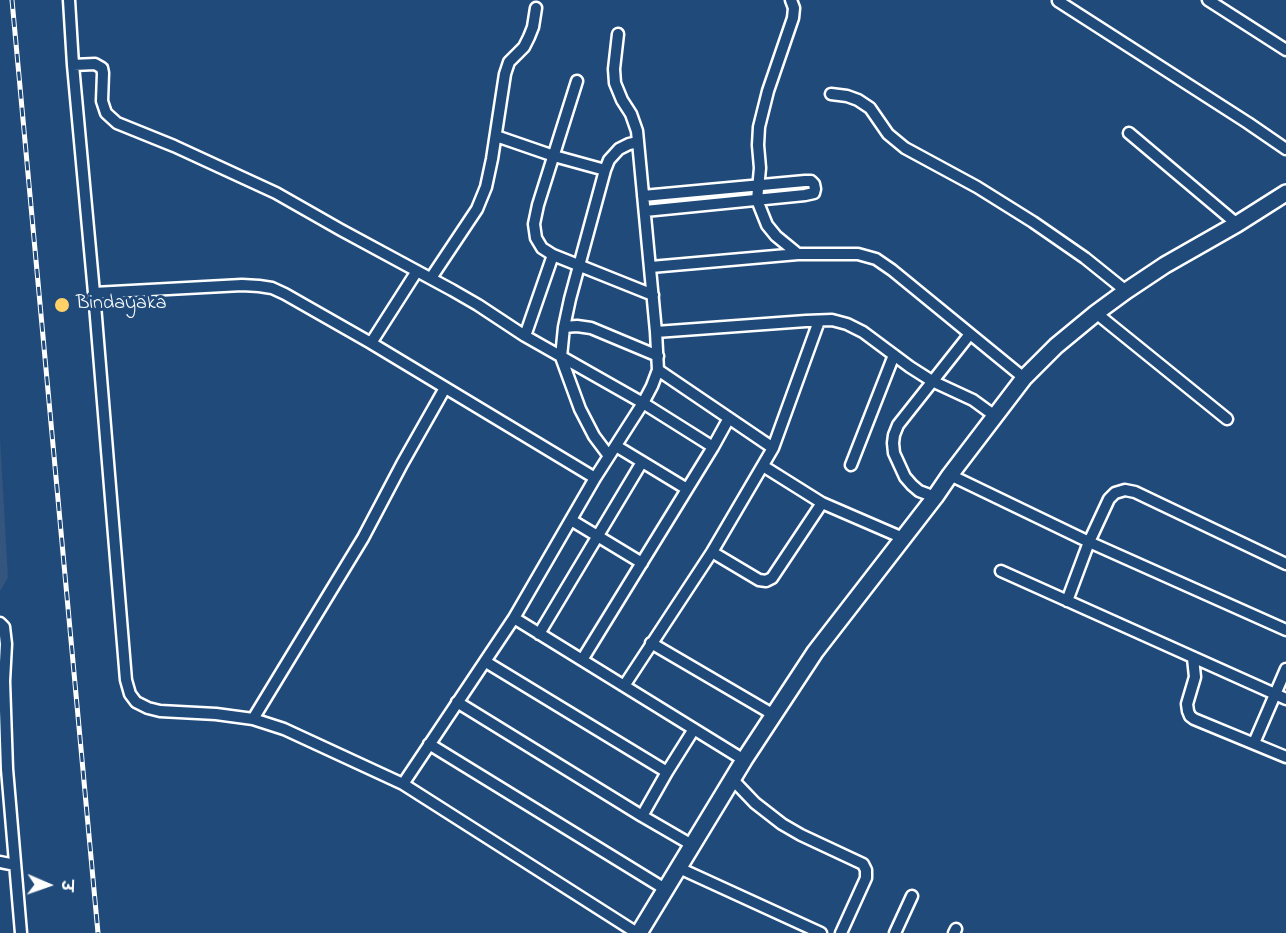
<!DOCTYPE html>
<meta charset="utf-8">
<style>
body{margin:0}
#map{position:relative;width:1286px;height:933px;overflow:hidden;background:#1f4a7a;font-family:"Indie Flower","Playpen Sans Deva",sans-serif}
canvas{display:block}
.north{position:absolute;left:18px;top:855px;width:60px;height:60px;-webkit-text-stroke:4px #1f4a7a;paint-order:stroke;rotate:92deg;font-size:16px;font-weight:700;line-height:24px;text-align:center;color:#fff}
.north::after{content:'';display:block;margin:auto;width:21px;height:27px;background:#fff;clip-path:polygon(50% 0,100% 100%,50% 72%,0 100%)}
</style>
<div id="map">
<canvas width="1286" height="933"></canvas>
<div class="north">उ</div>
</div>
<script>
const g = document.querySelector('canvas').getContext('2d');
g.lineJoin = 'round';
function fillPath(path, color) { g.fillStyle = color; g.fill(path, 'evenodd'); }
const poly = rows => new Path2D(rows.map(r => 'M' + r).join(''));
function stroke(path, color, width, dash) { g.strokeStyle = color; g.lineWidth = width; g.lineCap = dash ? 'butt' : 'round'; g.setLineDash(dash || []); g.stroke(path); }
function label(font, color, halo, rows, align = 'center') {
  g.font = font + ' "Indie Flower",sans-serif'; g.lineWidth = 6; g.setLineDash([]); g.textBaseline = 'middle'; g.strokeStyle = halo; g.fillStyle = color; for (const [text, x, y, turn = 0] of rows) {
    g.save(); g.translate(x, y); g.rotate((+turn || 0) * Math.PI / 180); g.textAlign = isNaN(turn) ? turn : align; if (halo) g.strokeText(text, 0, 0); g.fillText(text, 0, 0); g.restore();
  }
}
const built = poly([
 [0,437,8,578,0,591]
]);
const street = poly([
 [69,0,73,65,94,293,126,680,130,694,136,702,148,708,160,711,216,714,253,719,284,729,403,784],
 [791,0,794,8,793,18,768,91,759,127,758,145,760,168,757,200,767,225,776,236,798,254],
 [1208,0,1286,50],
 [1058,1,1248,123,1286,149],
 [73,65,95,64,102,68,103,73,102,101,106,113,117,123,174,146,276,193,341,230,452,290,478,305,525,336,643,403,713,447],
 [577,81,538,205,534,224,536,238,542,248,553,255,653,295],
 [831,94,847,96,858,100,870,108,888,134,905,148,977,187,1033,222,1085,258,1126,291],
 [1129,133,1237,224],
 [496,136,554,156,605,170],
 [643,196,805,181,811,181,814,184,815,189,814,193,805,195,645,211],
 [651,267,798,254,858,254,876,259,892,270,1024,378],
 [431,278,477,209,486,187,492,159,505,74,509,62,524,47,529,37,533,27,536,8],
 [94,293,242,285,259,286,272,288,285,294,371,343,595,478],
 [1096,313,1227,419],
 [564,327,577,326,591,328,658,356],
 [656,332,806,321,832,320,847,324,863,332,910,367,932,381,973,400,995,416],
 [525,336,553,255],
 [371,343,417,271],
 [616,446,687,489],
 [773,448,819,321],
 [609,456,594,436,580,409,561,357,564,327,570,299,605,170,609,160,619,149,629,144,638,142],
 [851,465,894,355],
 [763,466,822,503,903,538],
 [950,475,1089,542,1286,630],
 [935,497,919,491,912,485,905,477,894,453,893,443,894,435,898,425,970,334],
 [571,520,642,563],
 [712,552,759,580,766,581,772,578,822,503],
 [1001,571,1286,699],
 [1067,601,1089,542,1109,499,1115,493,1125,490,1135,492,1286,564],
 [514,618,595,478,643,403,652,386,658,370,656,332,637,131,631,114,622,100,615,83,614,69,618,34],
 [0,623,4,627,6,644,4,681,7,769,21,933],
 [539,634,642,462],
 [651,643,774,715],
 [1193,658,1195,677,1187,704,1188,711,1190,716,1194,719,1286,757],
 [582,660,713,447,729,418],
 [486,662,667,772],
 [624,686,712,552,773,448,658,370],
 [457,702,642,816,692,845],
 [253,719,363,538,402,464,445,388],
 [1254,743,1286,669],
 [429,744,665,889],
 [733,780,755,803,782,824,801,835,863,864,866,870,866,878,841,933],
 [642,816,667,772,694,729],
 [0,862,15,865],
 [679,868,821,933],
 [637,933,403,784,514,618,744,760],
 [895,933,912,896],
 [954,933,956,929]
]);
const secondary = poly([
 [639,933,744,760,815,652,935,497,950,475,1024,378,1056,346,1096,313,1126,291,1165,265,1237,224,1286,193]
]);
const rail = poly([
 [12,0,98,933]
]);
const markers = [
 [62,305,8,"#ffd166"]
];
const poiNames = [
 ["Bindayaka",76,305]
];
fillPath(built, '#34557d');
stroke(street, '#fff', 15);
stroke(secondary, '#fff', 20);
stroke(street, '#1f4a7a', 10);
stroke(secondary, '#1f4a7a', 15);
stroke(rail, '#fff', 5);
stroke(rail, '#1f4a7a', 3, [9]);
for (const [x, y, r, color] of markers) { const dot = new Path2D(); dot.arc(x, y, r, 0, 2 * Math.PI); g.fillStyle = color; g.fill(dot); stroke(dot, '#1f4a7a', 2); }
label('20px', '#fff', '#1f4a7a', poiNames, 'left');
</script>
